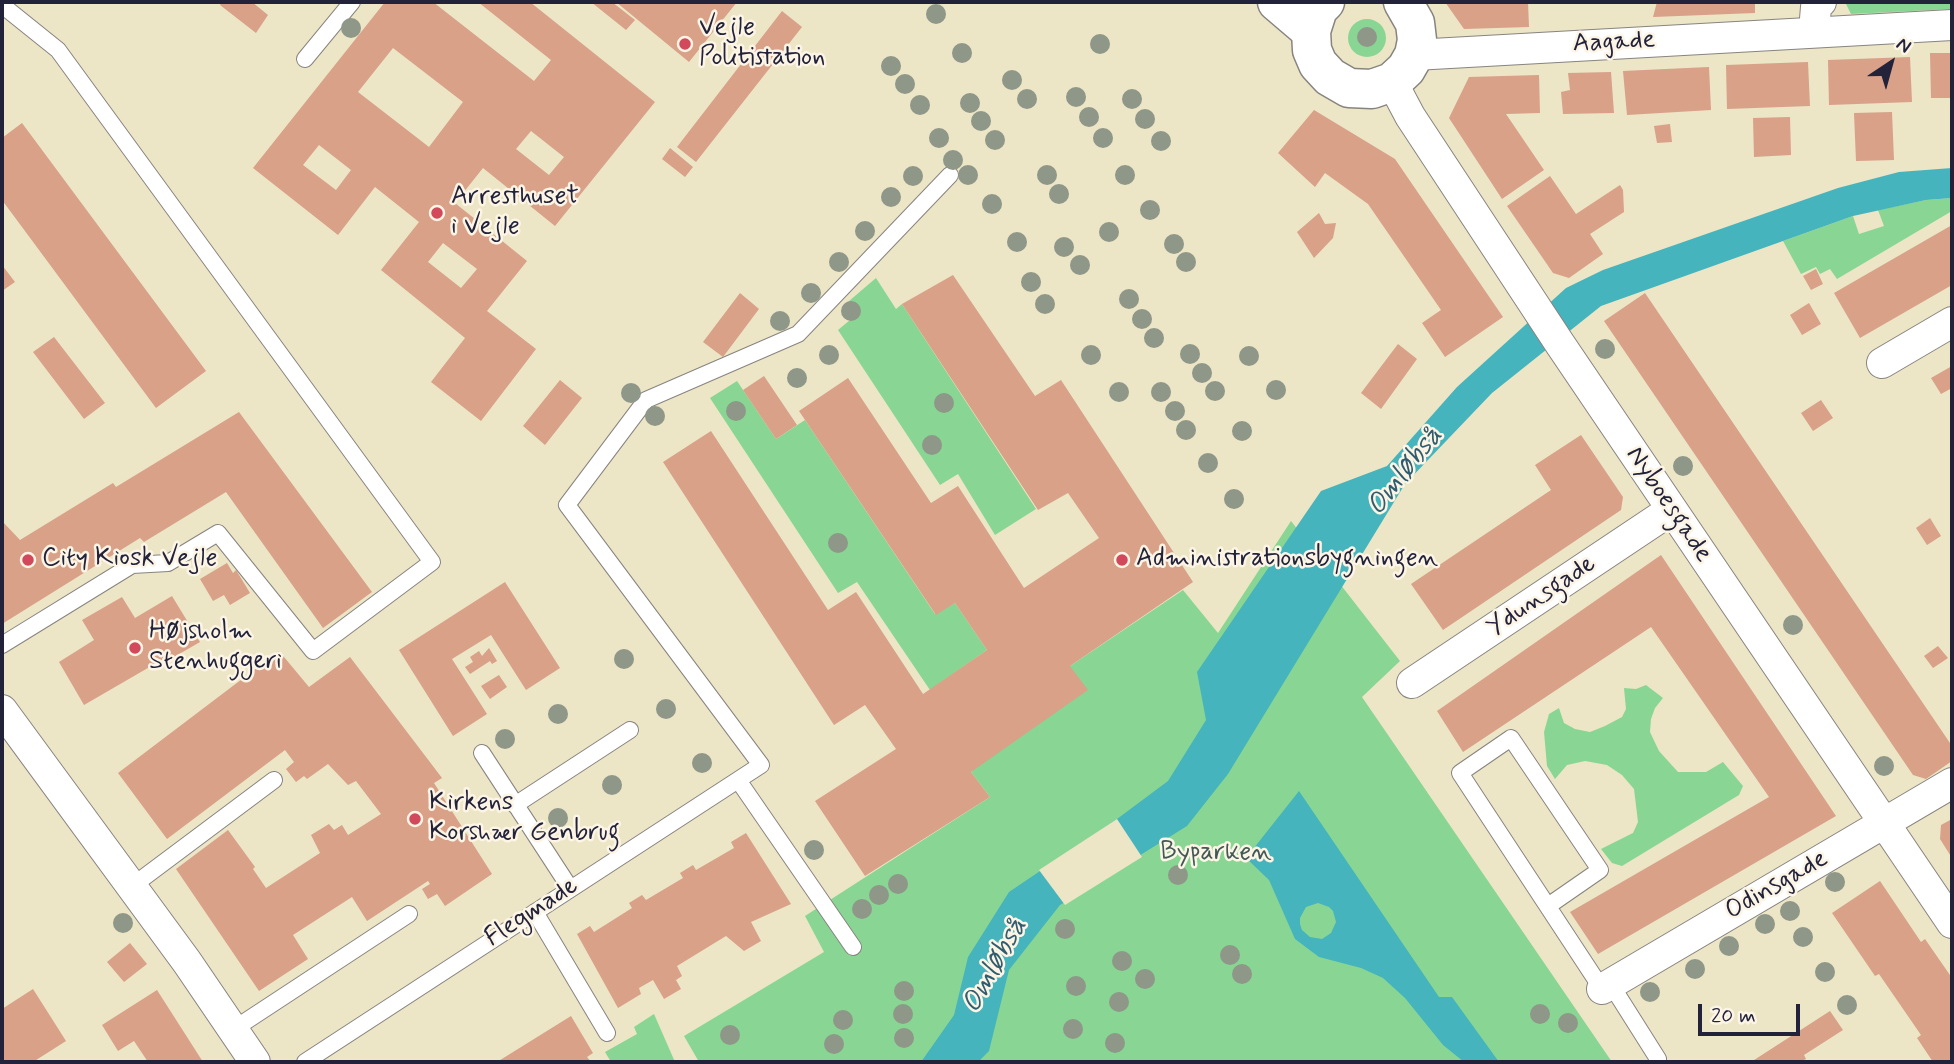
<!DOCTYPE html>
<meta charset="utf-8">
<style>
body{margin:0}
#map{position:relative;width:1954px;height:1064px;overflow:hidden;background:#ece5c6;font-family:Mynerve,sans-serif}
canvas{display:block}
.frame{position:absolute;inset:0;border:4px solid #22223b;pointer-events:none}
.north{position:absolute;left:1856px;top:28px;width:70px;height:70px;-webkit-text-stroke:5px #fcf5e5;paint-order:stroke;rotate:36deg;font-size:19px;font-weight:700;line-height:28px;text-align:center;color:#22223b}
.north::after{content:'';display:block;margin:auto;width:24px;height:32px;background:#22223b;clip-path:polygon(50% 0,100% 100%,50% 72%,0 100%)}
.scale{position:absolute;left:1698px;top:1004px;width:102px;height:32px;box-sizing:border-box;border:4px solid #22223b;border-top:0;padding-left:9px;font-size:21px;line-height:24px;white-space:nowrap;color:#22223b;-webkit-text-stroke:5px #fcf5e5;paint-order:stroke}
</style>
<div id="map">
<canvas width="1954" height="1064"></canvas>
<div class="frame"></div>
<div class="north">N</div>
<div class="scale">20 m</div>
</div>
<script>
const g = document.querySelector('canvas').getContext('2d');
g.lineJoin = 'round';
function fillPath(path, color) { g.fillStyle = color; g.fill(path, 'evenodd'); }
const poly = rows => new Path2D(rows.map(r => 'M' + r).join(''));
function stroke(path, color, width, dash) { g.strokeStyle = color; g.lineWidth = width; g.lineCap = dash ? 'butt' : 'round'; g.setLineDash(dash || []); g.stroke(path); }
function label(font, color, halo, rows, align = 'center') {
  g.font = font + ' Mynerve,sans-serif'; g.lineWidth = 5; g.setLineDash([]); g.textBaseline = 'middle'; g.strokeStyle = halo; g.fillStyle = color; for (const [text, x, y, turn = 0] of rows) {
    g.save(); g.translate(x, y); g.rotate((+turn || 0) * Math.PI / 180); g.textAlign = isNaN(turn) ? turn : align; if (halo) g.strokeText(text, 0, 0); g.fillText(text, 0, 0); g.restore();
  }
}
const green = poly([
 [1845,2,1952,2,1952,9,1851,14],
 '1348 38a19 19 0 1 1 38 0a19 19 0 1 1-38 0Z',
 [1952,198,1952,211,1837,279,1830,269,1820,274,1816,267,1801,274,1783,241,1853,216,1859,234,1884,226,1878,210,1926,200],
 [876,278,896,309,902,304,1036,509,995,535,958,474,940,485,838,330,850,320,842,307],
 [737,381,776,439,805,420,935,614,955,603,987,650,930,690,857,582,838,593,710,398],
 [1291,521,1400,661,1362,697,1612,1062,699,1062,684,1036,824,952,805,916,990,797,971,772,1070,666,1183,590,1218,633],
 [1646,685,1663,698,1655,708,1651,719,1650,732,1659,751,1678,772,1706,772,1723,762,1743,786,1739,795,1622,866,1612,863,1601,849,1633,833,1638,822,1634,789,1622,775,1607,765,1585,761,1567,765,1555,779,1547,766,1544,732,1549,714,1559,708,1564,723,1575,729,1590,732,1605,726,1622,717,1626,709,1624,688,1636,689],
 [654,1014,675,1062,611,1062,605,1052,637,1034,634,1027]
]);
const water = poly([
 [1952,168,1952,198,1926,200,1853,216,1601,306,1492,393,1405,484,1228,774,1187,826,1060,905,1009,970,989,1051,978,1062,921,1062,954,1015,968,957,1009,892,1117,819,1168,781,1206,720,1197,672,1321,491,1387,466,1457,387,1566,288,1603,270,1838,188,1899,172],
 [1299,791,1439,997,1452,997,1499,1062,1464,1062,1443,1045,1405,998,1383,978,1361,968,1319,957,1295,939,1269,880,1246,858],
 [1318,903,1329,907,1333,911,1336,922,1331,933,1322,939,1310,937,1302,930,1300,924,1300,918,1306,907]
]);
const pier = poly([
 [1117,819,1142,857,1065,905,1039,870]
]);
const building = poly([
 [222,2,252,2,268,15,256,33,220,5],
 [385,2,433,2,534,81,551,60,478,2,530,2,655,102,555,226,483,168,455,203,527,261,487,311,536,349,481,421,431,382,465,338,381,270,419,222,375,187,338,235,253,168],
 [393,48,463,102,429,147,358,92],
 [531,131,564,157,549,175,516,149],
 [319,145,351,170,336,190,303,165],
 [443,243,477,269,461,288,428,262],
 [591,2,612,2,635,20,626,30],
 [616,2,737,2,689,62],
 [1445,2,1528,2,1529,27,1464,29],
 [1657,2,1755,2,1755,13,1653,17],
 [782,11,802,27,696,162,677,147],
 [1930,53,1952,53,1952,98,1931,98],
 [1910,57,1912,102,1829,105,1828,60],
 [1808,62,1810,106,1727,109,1726,65],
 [1709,67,1711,110,1627,115,1623,71],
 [1611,72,1614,113,1563,114,1561,92,1570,90,1568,73],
 [1539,75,1540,113,1506,114,1544,170,1502,199,1449,118,1469,77],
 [1314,110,1395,159,1503,317,1445,357,1422,323,1441,310,1368,204,1325,173,1315,187,1278,153],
 [1892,112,1894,160,1856,161,1854,113],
 [1790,117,1791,155,1754,157,1753,118],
 [22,123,206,371,156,408,2,200,2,138],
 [1670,124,1672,142,1657,143,1654,126],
 [670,148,693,167,685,177,662,159],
 [1550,176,1576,214,1620,185,1623,190,1624,212,1590,234,1603,254,1569,278,1553,273,1507,206],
 [1319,213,1325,224,1336,223,1333,238,1314,258,1297,232],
 [1952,225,1952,285,1860,338,1834,293],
 [2,265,15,282,2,291],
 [1816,269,1823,284,1811,290,1803,276],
 [953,275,1035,396,1061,380,1193,582,1070,666,1088,690,971,772,990,797,865,876,815,801,896,749,865,705,834,725,663,462,711,431,828,610,856,592,923,694,987,650,955,603,936,615,799,411,848,378,931,503,958,486,1024,588,1099,538,1068,493,1038,510,902,304],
 [740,293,759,309,723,357,703,342],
 [1645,293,1952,746,1952,761,1926,779,1913,775,1604,321],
 [1809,303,1821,324,1802,335,1790,315],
 [54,337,105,403,84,419,33,352],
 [1398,344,1417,359,1381,409,1361,393],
 [1952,366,1952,388,1941,394,1931,378],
 [764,376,797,425,776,439,743,390],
 [560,380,582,398,545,445,523,426],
 [1821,400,1833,418,1813,431,1801,413],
 [239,412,372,592,323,628,226,492,144,542,140,538,2,624,2,521,20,540,113,483,116,487],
 [1581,435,1623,497,1621,510,1443,630,1411,584,1551,490,1535,465],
 [1930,518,1941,536,1927,545,1916,528],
 [1661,555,1836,816,1598,954,1570,912,1769,797,1651,627,1463,752,1437,711],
 [227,563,233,573,236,570,250,593,230,605,224,595,213,601,200,579],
 [505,582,560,668,526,690,491,635,452,659,487,714,453,736,399,650],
 [172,596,200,642,155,668,153,665,84,705,59,662,94,640,82,620,122,597,135,618],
 [1938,646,1948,658,1933,668,1924,656],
 [489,648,497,661,492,664,490,661,470,674,465,667,473,662,470,657,479,651,482,656],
 [279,651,309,687,350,657,442,778,434,783,492,874,445,906,437,894,428,899,422,889,430,884,428,881,367,921,352,897,293,935,308,959,259,991,176,869,228,830,255,867,253,869,266,888,320,853,311,835,329,824,334,830,342,825,348,835,381,814,356,781,348,785,328,764,307,779,304,776,296,782,286,769,294,762,285,750,167,839,118,773],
 [499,675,507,687,490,699,481,686],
 [1952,819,1952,858,1940,839,1941,825],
 [746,833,791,904,751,922,761,941,744,951,726,936,677,966,682,976,676,980,681,989,664,999,653,980,639,988,641,994,618,1008,577,934,590,926,594,932,632,908,629,903,642,895,646,900,683,878,680,873,693,865,696,870,734,848,731,842],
 [1880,881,1921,942,1925,939,1952,978,1952,1062,1933,1062,1917,1038,1921,1035,1879,974,1875,976,1832,913],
 [130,943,147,964,124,982,107,962],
 [33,989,66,1041,33,1062,2,1062,2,1009],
 [157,990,203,1062,148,1062,134,1041,118,1051,102,1025],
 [1830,1011,1843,1030,1804,1055,1806,1059,1800,1062,1751,1062],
 [571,1016,593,1053,587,1057,591,1062,497,1062]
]);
const service = poly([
 [2,5,58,50,432,562,313,651,218,533,168,563,132,565,2,645],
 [305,59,352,2],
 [482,753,570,888],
 [738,780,853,947],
 [515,805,630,730],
 [131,887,274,780],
 [1548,906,1600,870,1511,738,1460,773,1602,989],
 [535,912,607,1033],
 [1610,983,1658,1059],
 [234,1029,409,914],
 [305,1062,761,765,567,505,646,400,798,334,950,175]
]);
const minor = poly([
 [1814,31,1816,7,1821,2],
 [1414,55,1952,25],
 [1392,82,1410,116,1560,344,1952,923],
 [1882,363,1952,322],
 [1412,683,1671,510],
 [2,710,187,962,255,1062],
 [1602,989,1952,783]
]);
const tertiary = poly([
 [1277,2,1311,31],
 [1325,2,1318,9,1311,31,1312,50,1318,64,1330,77,1349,88,1372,89,1392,82,1406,69,1414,55,1417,40,1415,23,1403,2]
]);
const trees = [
 [936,14],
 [351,28],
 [1367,37],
 [1100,44],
 [962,53],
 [891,66],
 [1012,80],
 [905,84],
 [1076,97],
 [1027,99],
 [1132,99],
 [970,103],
 [920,105],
 [1089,117],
 [1145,119],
 [981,121],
 [939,138],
 [1103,138],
 [995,140],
 [1161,141],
 [953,160],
 [968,175],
 [1047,175],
 [1125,175],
 [913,176],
 [1059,194],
 [891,197],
 [992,204],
 [1150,210],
 [865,231],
 [1109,232],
 [1017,242],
 [1174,244],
 [1064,247],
 [839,262],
 [1186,262],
 [1080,265],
 [1031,282],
 [811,293],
 [1129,299],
 [1045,304],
 [851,311],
 [1142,319],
 [780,321],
 [1154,338],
 [1605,349],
 [1190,354],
 [829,355],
 [1091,355],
 [1249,356],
 [1202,373],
 [797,378],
 [1276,390],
 [1215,391],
 [1119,392],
 [1161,392],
 [631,393],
 [944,403],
 [736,411],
 [1175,411],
 [655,416],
 [1186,430],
 [1242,431],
 [932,445],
 [1208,463],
 [1683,466],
 [1234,499],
 [838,543],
 [1793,625],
 [624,659],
 [666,709],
 [558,714],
 [505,739],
 [702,763],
 [1884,766],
 [612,785],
 [558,818],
 [814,850],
 [1178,875],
 [1835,882],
 [898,884],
 [879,895],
 [862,909],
 [1790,911],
 [123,923],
 [1765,924],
 [1065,929],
 [1803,937],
 [1729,946],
 [1230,955],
 [1122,961],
 [1695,969],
 [1825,972],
 [1242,974],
 [1145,979],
 [1076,986],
 [904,991],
 [1650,992],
 [1119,1002],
 [1847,1005],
 [903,1014],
 [1540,1014],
 [843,1020],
 [1568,1023],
 [1073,1029],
 [730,1035],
 [904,1038],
 [1115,1043],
 [834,1044]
];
const markers = [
 [685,44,7,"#d1495b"],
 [437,213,7,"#d1495b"],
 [28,560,7,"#d1495b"],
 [1122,560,7,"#d1495b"],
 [135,648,7,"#d1495b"],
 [415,819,7,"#d1495b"]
];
const poiNames = [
 ["Vejle",699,29],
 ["Politistation",699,59],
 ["Arresthuset",451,198],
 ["i Vejle",451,228],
 ["City Kiosk Vejle",42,560],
 ["Administrationsbygningen",1136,560],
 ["Højsholm",149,633],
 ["Stenhuggeri",149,663],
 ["Kirkens",429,804],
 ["Korshær Genbrug",429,834]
];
const streetNames = [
 ["Aagade",1614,43,-3],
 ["Nyboesgade",1668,505,56],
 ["Ydunsgade",1542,597,-34],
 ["Odinsgade",1777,886,-30],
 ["Flegmade",532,913,-33]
];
const parkNames = [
 ["Byparken",1216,854]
];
const waterNames = [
 ["Omløbså",1406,472,-52],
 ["Omløbså",996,966,-61]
];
fillPath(green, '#89d694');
fillPath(water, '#45b4bd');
fillPath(pier, '#ece5c6');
fillPath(building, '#d8a188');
stroke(service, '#878480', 18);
stroke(minor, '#878480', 32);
stroke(tertiary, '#878480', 41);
stroke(service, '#fff', 16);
stroke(minor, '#fff', 30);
stroke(tertiary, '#fff', 38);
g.fillStyle = '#8e9788';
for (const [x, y] of trees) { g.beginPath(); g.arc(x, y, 10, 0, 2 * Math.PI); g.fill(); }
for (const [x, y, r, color] of markers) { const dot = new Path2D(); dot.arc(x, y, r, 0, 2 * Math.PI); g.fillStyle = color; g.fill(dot); stroke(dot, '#fcf5e5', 2.5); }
label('26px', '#22223b', '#fcf5e5', poiNames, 'left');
label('26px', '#22223b', '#fcf5e5', streetNames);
label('26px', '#415856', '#fcf5e5', parkNames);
label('italic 28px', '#305c6f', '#fcf5e5', waterNames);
</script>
